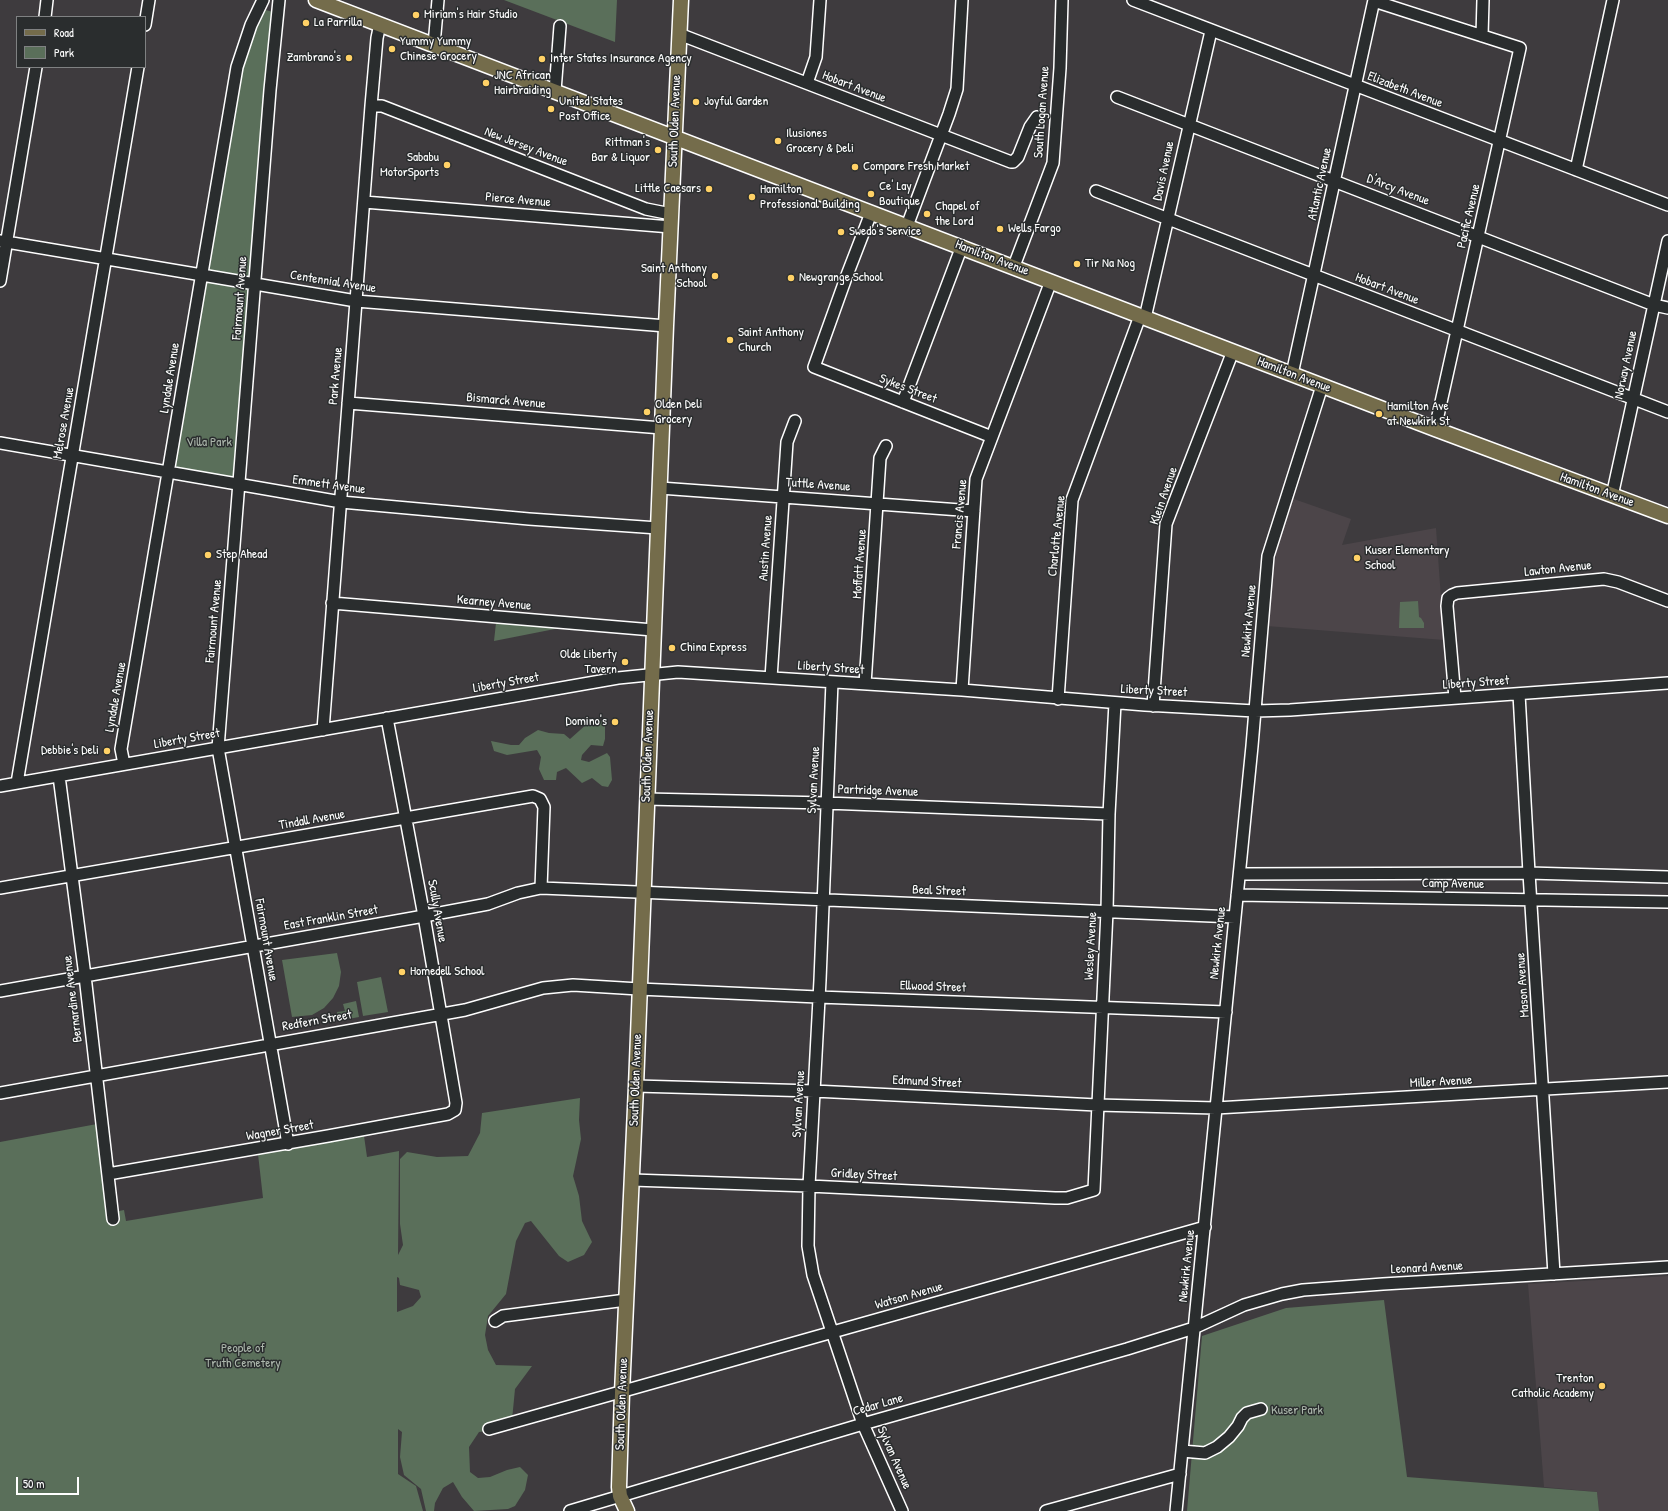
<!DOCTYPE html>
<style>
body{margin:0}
#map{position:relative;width:1668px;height:1511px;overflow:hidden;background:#3e3b3e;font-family:"Patrick Hand",sans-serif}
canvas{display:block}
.legend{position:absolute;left:16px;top:16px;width:130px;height:52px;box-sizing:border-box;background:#2a2d2e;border:1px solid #7f8182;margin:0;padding:5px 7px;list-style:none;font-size:12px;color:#fff}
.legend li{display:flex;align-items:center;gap:8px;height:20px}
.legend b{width:20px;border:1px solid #7f8182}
.scale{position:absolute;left:16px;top:1477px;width:63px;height:18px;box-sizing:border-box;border:2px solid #fff;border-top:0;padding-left:5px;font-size:12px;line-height:14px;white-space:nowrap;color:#fff;-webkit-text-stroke:3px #2a2d2e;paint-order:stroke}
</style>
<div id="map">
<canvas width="1668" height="1511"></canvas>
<ul class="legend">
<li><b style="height:5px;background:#746c4b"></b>Road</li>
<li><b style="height:11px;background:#5a6f5a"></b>Park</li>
</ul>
<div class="scale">50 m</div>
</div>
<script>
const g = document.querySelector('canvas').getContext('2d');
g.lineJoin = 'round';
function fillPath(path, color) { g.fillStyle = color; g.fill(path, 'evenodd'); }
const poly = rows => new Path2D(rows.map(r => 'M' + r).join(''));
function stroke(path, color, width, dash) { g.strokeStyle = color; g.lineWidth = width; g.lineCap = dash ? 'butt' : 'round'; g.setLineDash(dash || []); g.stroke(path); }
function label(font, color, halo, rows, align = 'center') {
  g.font = font + ' "Patrick Hand",sans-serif'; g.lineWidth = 3; g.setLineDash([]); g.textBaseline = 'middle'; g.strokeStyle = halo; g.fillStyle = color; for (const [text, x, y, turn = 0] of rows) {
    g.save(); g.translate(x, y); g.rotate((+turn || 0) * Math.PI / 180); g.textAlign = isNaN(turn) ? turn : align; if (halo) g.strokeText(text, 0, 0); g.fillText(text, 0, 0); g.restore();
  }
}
const built = poly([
 [1291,498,1351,519,1342,545,1436,528,1444,640,1267,626,1273,571,1279,538],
 [1668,1276,1668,1511,1599,1511,1597,1492,1544,1487,1528,1284]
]);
const green = poly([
 [504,0,617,0,615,42],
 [262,9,273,12,236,479,174,471,241,62],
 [1418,601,1419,617,1421,618,1424,623,1424,628,1399,628,1400,602],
 [496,623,565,627,494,641],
 [605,720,605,739,603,746,591,745,582,755,581,760,589,762,607,753,610,757,612,780,608,787,602,786,592,778,582,783,566,768,557,772,556,780,544,780,539,769,541,757,537,750,507,755,494,751,491,741,511,745,519,745,525,738,538,730,549,733,564,734,570,739,588,723],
 [337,953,341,972,339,986,333,998,324,1008,312,1015,292,1017,282,960],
 [381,977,388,1012,363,1016,357,982],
 [356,1001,359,1017,338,1021,337,1012,345,1011,343,1004],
 [580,1098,579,1120,581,1139,573,1176,579,1196,582,1221,592,1242,584,1255,568,1262,559,1256,531,1221,525,1223,516,1241,506,1294,488,1316,485,1335,488,1350,496,1365,532,1366,515,1389,512,1420,493,1430,479,1432,469,1447,470,1472,478,1478,490,1477,507,1470,520,1467,528,1475,525,1490,515,1506,508,1509,474,1511,462,1497,453,1482,443,1488,435,1503,434,1511,426,1511,421,1489,404,1475,400,1457,402,1432,398,1429,398,1474,416,1486,423,1511,0,1511,0,1142,97,1124,109,1213,124,1210,126,1221,263,1198,258,1154,364,1136,367,1157,399,1151,398,1255,403,1245,400,1224,400,1159,407,1152,437,1157,468,1156,480,1133,482,1113],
 [397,1277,399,1278,400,1285,419,1290,421,1297,413,1306,397,1312],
 [1384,1300,1407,1477,1597,1492,1599,1511,1187,1511,1202,1336,1286,1308]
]);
const minor = poly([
 [279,0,270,90,218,748,288,1144],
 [1133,0,1668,205],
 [1374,1,1520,48,1435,429],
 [45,17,47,0],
 [145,25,149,0],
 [679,34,1011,162,1013,162,1018,157,1030,127,1037,117],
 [1482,36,1483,0],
 [434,45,438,0],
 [807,83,816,57,820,0],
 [555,91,560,26],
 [1117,97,1654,305,1668,308],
 [371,106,382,106,646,209,671,214],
 [1576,170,1613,0],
 [1096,191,1668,412],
 [364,202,671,227],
 [871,213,847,275,814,367,992,437],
 [907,226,949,114,957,89,962,0],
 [0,241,356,301,666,326],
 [1014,266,1053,163,1060,68,1062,0],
 [0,281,36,67],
 [1145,318,1211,31],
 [1292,374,1374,0],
 [903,402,962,246],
 [348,403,662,428],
 [0,443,341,502,529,519,658,528],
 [660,488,974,511],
 [1612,496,1668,241],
 [332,603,653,630],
 [771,678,787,442,795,421],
 [832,682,820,980,809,1186,808,1246,813,1275,863,1424,902,1511],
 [865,684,880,458,886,446],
 [962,690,976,479,1051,281],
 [1519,694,1529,873,1554,1274],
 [1455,698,1447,606,1448,598,1452,595,1457,593,1604,579,1618,582,1668,601],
 [1058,699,1072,500,1140,316],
 [1153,706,1166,524,1233,351],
 [323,730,371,106,377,38,380,24],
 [124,764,121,749,237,67,251,25,263,0],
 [59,776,85,976,113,1219],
 [17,783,138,67],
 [0,786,618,678,678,672,962,690,1145,705,1255,711,1290,710,1668,683],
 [646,799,826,803,1109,814],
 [1240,874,1529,873,1668,877],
 [0,888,533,796,540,799,544,807,541,888],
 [1237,895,1668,902],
 [0,991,424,916,488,904,518,893,541,888,1235,917],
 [636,1086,814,1091,1097,1105,1216,1108,1668,1082],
 [0,1093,465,1010,543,988,573,985,639,989,818,997,1226,1012],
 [108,1174,328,1136,448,1114,455,1110,456,1103,424,916,387,718],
 [632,1180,809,1186,1055,1198,1067,1198,1094,1190,1107,911,1109,814,1115,703],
 [495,1321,503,1316,626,1300],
 [489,1429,1205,1227],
 [1182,1451,1205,1453,1217,1447,1229,1437,1238,1426,1242,1418,1247,1413,1261,1409],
 [570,1511,863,1424,1127,1349,1194,1328,1244,1305,1282,1294,1303,1290,1383,1284,1668,1267],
 [1046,1511,1180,1474],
 [1176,1511,1252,746,1268,556,1322,386]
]);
const major = poly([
 [316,0,1435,429,1668,516],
 [627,1511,620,1496,619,1487,622,1393,636,1086,666,326,681,0]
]);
const markers = [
 [416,15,4,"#ffd166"],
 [306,23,4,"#ffd166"],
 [392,49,4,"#ffd166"],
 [349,58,4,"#ffd166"],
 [542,59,4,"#ffd166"],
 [486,83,4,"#ffd166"],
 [696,102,4,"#ffd166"],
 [551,109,4,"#ffd166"],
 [778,141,4,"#ffd166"],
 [658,150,4,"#ffd166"],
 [447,165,4,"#ffd166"],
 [855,167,4,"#ffd166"],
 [709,189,4,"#ffd166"],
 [871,194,4,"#ffd166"],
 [752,197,4,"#ffd166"],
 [927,214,4,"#ffd166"],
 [1000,229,4,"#ffd166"],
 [841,232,4,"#ffd166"],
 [1077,264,4,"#ffd166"],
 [715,276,4,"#ffd166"],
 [791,278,4,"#ffd166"],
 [730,340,4,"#ffd166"],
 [647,412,4,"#ffd166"],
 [1379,414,4,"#ffd166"],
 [208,555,4,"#ffd166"],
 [1357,558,4,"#ffd166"],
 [672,648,4,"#ffd166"],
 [625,662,4,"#ffd166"],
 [615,722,4,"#ffd166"],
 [107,751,4,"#ffd166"],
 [402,972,4,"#ffd166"],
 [1602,1386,4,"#ffd166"]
];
const poiNames = [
 ["Miriam's Hair Studio",424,15],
 ["La Parrilla",314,23],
 ["Yummy Yummy",400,42],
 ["Chinese Grocery",400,57],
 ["Zambrano's",341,58,"right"],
 ["Inter States Insurance Agency",550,59],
 ["JNC African",494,76],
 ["Hairbraiding",494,91],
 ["United States",559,102],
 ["Post Office",559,117],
 ["Joyful Garden",704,102],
 ["Ilusiones",786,134],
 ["Grocery & Deli",786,149],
 ["Rittman's",650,143,"right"],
 ["Bar & Liquor",650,158,"right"],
 ["Sababu",439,158,"right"],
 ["MotorSports",439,173,"right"],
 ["Compare Fresh Market",863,167],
 ["Ce' Lay",879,187],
 ["Boutique",879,202],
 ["Little Caesars",701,189,"right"],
 ["Hamilton",760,190],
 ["Professional Building",760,205],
 ["Chapel of",935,207],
 ["the Lord",935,222],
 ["Wells Fargo",1008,229],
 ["Swedo's Service",849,232],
 ["Tir Na Nog",1085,264],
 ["Saint Anthony",707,269,"right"],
 ["School",707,284,"right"],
 ["Newgrange School",799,278],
 ["Saint Anthony",738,333],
 ["Church",738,348],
 ["Olden Deli",655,405],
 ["Grocery",655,420],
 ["Hamilton Ave",1387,407],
 ["at Newkirk St",1387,422],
 ["Kuser Elementary",1365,551],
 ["School",1365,566],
 ["Step Ahead",216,555],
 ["China Express",680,648],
 ["Olde Liberty",617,655,"right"],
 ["Tavern",617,670,"right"],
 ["Domino's",607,722,"right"],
 ["Debbie's Deli",99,751,"right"],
 ["Homedell School",410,972],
 ["Trenton",1594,1379,"right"],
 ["Catholic Academy",1594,1394,"right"]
];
const streetNames = [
 ["Hobart Avenue",854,87,21],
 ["Elizabeth Avenue",1405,90,21],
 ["South Logan Avenue",1042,112,-86],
 ["South Olden Avenue",675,121,-88],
 ["New Jersey Avenue",526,147,21],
 ["Davis Avenue",1164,171,-78],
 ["Atlantic Avenue",1320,184,-78],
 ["D'Arcy Avenue",1398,190,21],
 ["Pierce Avenue",518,200,5],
 ["Pacific Avenue",1469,216,-77],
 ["Hamilton Avenue",992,258,21],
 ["Centennial Avenue",333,282,9],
 ["Hobart Avenue",1387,289,21],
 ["Fairmount Avenue",240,298,-86],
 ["Norway Avenue",1626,365,-78],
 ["Hamilton Avenue",1294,375,21],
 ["Park Avenue",336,376,-85],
 ["Lyndale Avenue",170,378,-81],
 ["Sykes Street",908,389,21],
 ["Bismarck Avenue",506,401,5],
 ["Melrose Avenue",64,423,-80],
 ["Emmett Avenue",329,485,8],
 ["Tuttle Avenue",818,485,4],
 ["Hamilton Avenue",1597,490,20],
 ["Klein Avenue",1164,496,-71],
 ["Francis Avenue",960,514,-85],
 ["Charlotte Avenue",1057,536,-84],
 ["Austin Avenue",766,548,-86],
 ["Moffatt Avenue",860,564,-86],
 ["Lawton Avenue",1558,569,-6],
 ["Kearney Avenue",494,603,5],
 ["Fairmount Avenue",214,621,-85],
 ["Newkirk Avenue",1249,621,-85],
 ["Liberty Street",831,668,4],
 ["Liberty Street",506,683,-10],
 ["Liberty Street",1476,683,-4],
 ["Liberty Street",1154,691,3],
 ["Lyndale Avenue",116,697,-80],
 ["Liberty Street",187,739,-10],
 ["South Olden Avenue",648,756,-88],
 ["Sylvan Avenue",814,780,-87],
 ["Partridge Avenue",878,791,2],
 ["Tindall Avenue",312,820,-10],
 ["Camp Avenue",1453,884,1],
 ["Beal Street",939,891,2],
 ["Scully Avenue",437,911,80],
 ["East Franklin Street",331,918,-10],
 ["Fairmount Avenue",266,940,80],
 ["Newkirk Avenue",1218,943,-84],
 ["Wesley Avenue",1091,946,-87],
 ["Mason Avenue",1523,985,-94],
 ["Ellwood Street",933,987,2],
 ["Bernardine Avenue",73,999,-97],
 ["Redfern Street",317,1021,-10],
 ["South Olden Avenue",636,1080,-88],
 ["Edmund Street",927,1082,3],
 ["Miller Avenue",1441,1082,-3],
 ["Sylvan Avenue",799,1104,-87],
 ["Wagner Street",280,1131,-10],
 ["Gridley Street",864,1175,3],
 ["Newkirk Avenue",1187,1266,-84],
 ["Leonard Avenue",1427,1268,-3],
 ["Watson Avenue",909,1296,-16],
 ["South Olden Avenue",622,1404,-88],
 ["Cedar Lane",878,1405,-16],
 ["Sylvan Avenue",894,1458,66]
];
const parkNames = [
 ["Villa Park",209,443],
 ["People of",243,1349],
 ["Truth Cemetery",243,1364],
 ["Kuser Park",1297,1411]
];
fillPath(built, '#4c4549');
fillPath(green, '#5a6f5a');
stroke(minor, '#fff', 14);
stroke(major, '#fff', 17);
stroke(minor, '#2a2d2e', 11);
stroke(major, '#746c4b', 14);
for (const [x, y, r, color] of markers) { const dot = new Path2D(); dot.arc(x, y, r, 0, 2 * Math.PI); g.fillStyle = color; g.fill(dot); stroke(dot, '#2a2d2e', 1.5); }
label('13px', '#fff', '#2a2d2e', poiNames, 'left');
label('13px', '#fff', '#2a2d2e', streetNames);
label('13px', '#acb7ac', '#2a2d2e', parkNames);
</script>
